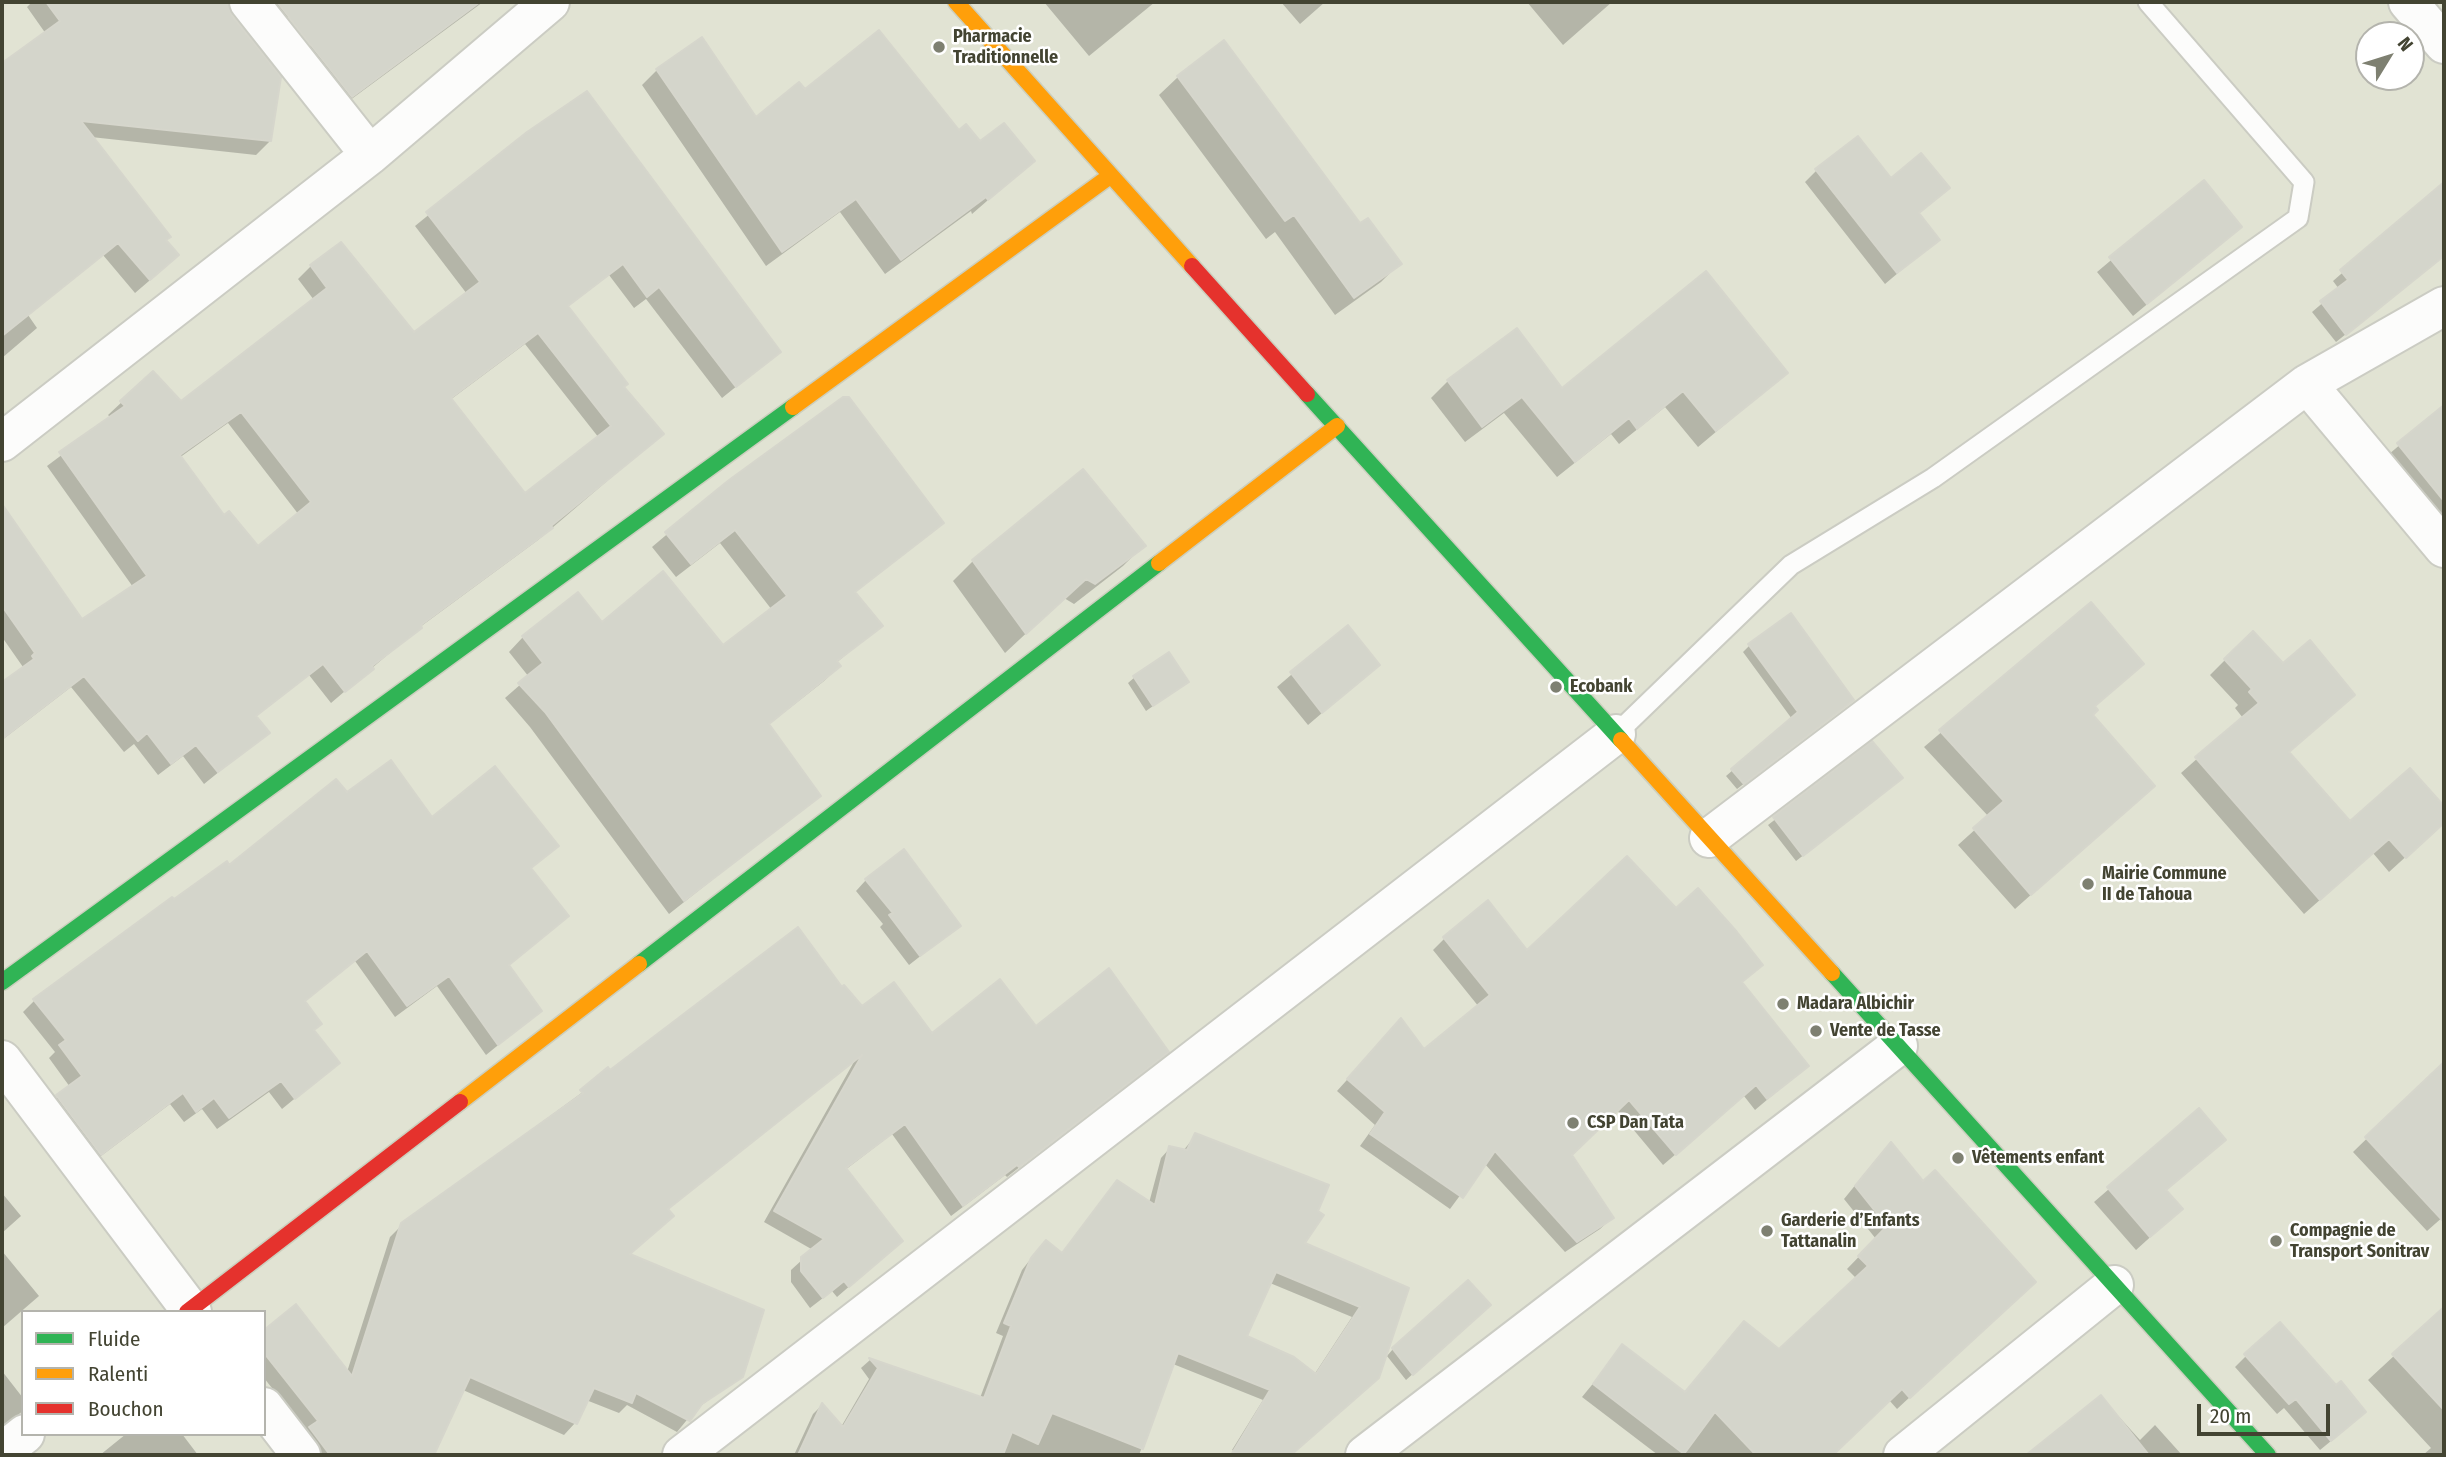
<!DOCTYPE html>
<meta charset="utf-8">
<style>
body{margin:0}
#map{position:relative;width:2446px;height:1457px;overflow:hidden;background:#edeee6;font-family:"Fira Sans Condensed",sans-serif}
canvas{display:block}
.frame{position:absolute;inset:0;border:4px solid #434432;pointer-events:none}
.legend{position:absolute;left:21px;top:1310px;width:245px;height:126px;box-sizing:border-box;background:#fff;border:2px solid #b4b4ad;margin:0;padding:9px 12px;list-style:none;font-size:21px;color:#434432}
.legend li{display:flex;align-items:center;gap:14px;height:35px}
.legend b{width:35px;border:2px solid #b4b4ad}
.north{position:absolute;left:2355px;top:21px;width:70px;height:70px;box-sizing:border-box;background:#fff;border:2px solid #b4b4ad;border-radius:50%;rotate:52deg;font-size:19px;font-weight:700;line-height:28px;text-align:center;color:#434432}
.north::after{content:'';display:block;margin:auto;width:24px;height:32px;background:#7e8071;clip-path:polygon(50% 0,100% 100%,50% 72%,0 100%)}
.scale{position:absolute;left:2197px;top:1404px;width:133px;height:32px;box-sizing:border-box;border:4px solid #434432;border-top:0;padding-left:9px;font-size:21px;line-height:24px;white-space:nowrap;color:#434432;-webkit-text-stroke:5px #fff;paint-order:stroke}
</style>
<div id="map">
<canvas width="2446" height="1457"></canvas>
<div class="frame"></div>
<ul class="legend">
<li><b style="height:9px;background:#30b455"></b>Fluide</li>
<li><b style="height:9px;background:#ff9f0a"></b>Ralenti</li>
<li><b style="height:9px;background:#e5322d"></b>Bouchon</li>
</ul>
<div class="north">N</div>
<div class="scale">20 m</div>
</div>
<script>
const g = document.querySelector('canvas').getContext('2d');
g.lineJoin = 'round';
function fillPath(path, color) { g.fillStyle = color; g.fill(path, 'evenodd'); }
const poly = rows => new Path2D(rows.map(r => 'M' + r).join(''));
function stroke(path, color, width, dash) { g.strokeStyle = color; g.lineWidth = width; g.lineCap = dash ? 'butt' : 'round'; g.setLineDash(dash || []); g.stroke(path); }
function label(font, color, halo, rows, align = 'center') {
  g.font = font + ' "Fira Sans Condensed",sans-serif'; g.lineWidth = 5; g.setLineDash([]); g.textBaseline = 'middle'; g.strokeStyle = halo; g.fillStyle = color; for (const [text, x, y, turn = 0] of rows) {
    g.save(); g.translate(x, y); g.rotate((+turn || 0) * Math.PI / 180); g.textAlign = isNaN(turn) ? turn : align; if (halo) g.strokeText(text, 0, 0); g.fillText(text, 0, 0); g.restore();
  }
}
const residential = poly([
 [2,2,2444,2,2444,1455,2,1455],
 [2369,35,2411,35,2411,77,2369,77],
 [23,1312,264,1312,264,1434,23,1434]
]);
const shadow = poly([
 [32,2,212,2,219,11,270,141,256,155,91,137,164,241,163,269,135,293,103,255,28,315,37,328,2,358,2,65,46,34,27,7],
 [265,2,290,2,288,17,282,22],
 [366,2,483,2,338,109,296,57],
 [1044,2,1155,2,1089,56],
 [1281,2,1325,2,1300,24],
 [1527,2,1612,2,1563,45],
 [702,39,755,120,804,92,959,132,980,144,1033,161,972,214,971,211,885,274,840,212,766,266,642,85,657,70],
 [1178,77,1360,226,1399,264,1381,282,1335,315,1275,232,1266,239,1159,95],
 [528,134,779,352,722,398,646,299,634,308,609,275,567,307,622,387,662,434,538,540,420,627,331,703,309,675,255,717,267,733,204,784,183,756,158,775,134,744,124,752,71,687,2,740,2,685,23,667,2,637,2,533,13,522,82,622,133,587,47,466,111,418,108,415,153,373,181,403,314,300,298,279,311,266,413,334,467,294,415,226],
 [525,344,599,438,525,495,450,400],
 [228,423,299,515,257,549,224,518,179,458],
 [1817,170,1891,180,1936,199,1917,214,1937,240,1885,284,1805,182],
 [2204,182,2240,227,2133,316,2097,272],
 [2444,184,2444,256,2336,342,2312,312,2339,289,2333,281],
 [1786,373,1698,447,1665,407,1619,444,1611,434,1557,477,1504,413,1465,442,1431,398,1448,381,1562,390],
 [2444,407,2444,538,2381,461],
 [730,481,942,522,854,593,880,626,836,663,839,666,824,681,768,725,818,796,669,914,530,727,505,698,529,677,509,652,523,637,602,624,723,648,772,610,720,543,676,577,652,547],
 [1143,546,1123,566,1074,604,1064,598,1005,653,953,581,973,561],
 [2091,605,2142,664,2094,707,2090,715,2153,786,2015,909,1958,845,1989,817,1924,747],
 [1347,627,1378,665,1308,725,1277,687],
 [1749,646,1845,706,1737,789,1726,776,1792,719,1743,652],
 [2225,660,2283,665,2352,695,2288,753,2349,823,2410,770,2444,809,2444,822,2389,872,2373,853,2304,914,2181,773,2243,718,2235,708,2238,705,2210,675],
 [1135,677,1187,682,1146,711,1128,683],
 [1872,744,1895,784,1796,861,1768,825],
 [346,794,432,820,557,846,530,869,567,916,508,966,540,1011,486,1055,437,986,395,1017,355,961,303,1002,313,1031,338,1063,282,1109,269,1092,217,1129,202,1109,184,1122,170,1104,89,1165,46,1108,70,1087,49,1058,55,1052,23,1012,35,1000,173,902],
 [866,880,959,926,909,965,880,927,883,924,856,891],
 [1445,938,1740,983,1807,1066,1755,1110,1744,1096,1663,1165,1617,1110,1570,1155,1612,1218,1600,1229,1565,1252,1484,1163,1450,1209,1360,1146,1375,1125,1337,1091,1390,1032,1424,1052,1479,1007,1433,950],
 [842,989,862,1008,932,1035,1036,1028,1167,1051,1007,1177,1005,1175,951,1216,892,1134,845,1170,889,1252,837,1297,832,1291,810,1308,791,1282,791,1270,813,1250,764,1222,855,1060,667,1210,628,1255,741,1376,695,1410,677,1432,627,1405,619,1413,586,1400,575,1423,564,1435,463,1390,432,1455,310,1455,307,1432,264,1378,264,1332,347,1372,390,1237,402,1225,610,1072],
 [2420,1087,2444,1113,2444,1216,2427,1231,2353,1152],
 [2199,1111,2223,1140,2164,1191,2167,1222,2136,1250,2094,1202],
 [1196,1135,1302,1244,1407,1289,1367,1387,1290,1455,1241,1455,1232,1450,1263,1400,1173,1364,1139,1455,962,1455,934,1444,929,1455,794,1455,813,1414,822,1405,841,1427,869,1379,861,1368,870,1360,980,1398,1003,1336,996,1333,1022,1270,1037,1251,1061,1255,1149,1203,1161,1158,1170,1148,1183,1151],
 [1270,1283,1352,1317,1314,1375,1245,1337],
 [1879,1156,1923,1183,2021,1294,1897,1409,1889,1400,1831,1455,1658,1455,1582,1397,1623,1347,1684,1394,1744,1323,1779,1352,1857,1279,1847,1269,1876,1239,1844,1199],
 [2,1193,21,1216,2,1233],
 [2,1251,39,1296,2,1328],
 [1482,1312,1406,1380,1387,1356,1393,1349],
 [2436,1317,2444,1326,2444,1455,2423,1455,2431,1448,2368,1380],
 [2246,1356,2336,1387,2353,1423,2320,1450,2284,1408,2277,1414,2235,1367],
 [2,1371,23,1398,23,1411,2,1427],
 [2101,1397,2140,1440,2155,1425,2182,1455,2028,1455],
 [126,1434,182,1434,198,1455,100,1455]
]);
const building = poly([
 [46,2,228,2,232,16,281,77,271,141,81,121,171,237,166,240,179,255,150,280,118,243,2,336,2,63,60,21,46,2],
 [277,2,480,2,352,97,277,2],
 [879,30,959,130,966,124,980,141,1004,123,1035,161,988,200,986,197,901,260,856,199,782,252,656,69,702,37,756,117,799,82,805,89,879,30],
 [1224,40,1360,223,1368,218,1402,264,1354,298,1294,215,1285,221,1177,76,1224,40],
 [587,91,781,352,736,387,659,287,647,297,623,264,568,306,628,384,624,387,664,434,551,526,553,528,421,625,422,628,372,666,374,669,345,692,323,664,256,716,270,733,218,772,196,745,171,764,147,733,138,741,84,676,2,739,2,682,34,659,32,656,35,653,2,606,2,504,82,619,147,576,59,452,125,406,120,401,153,371,181,401,327,288,310,265,341,242,414,332,480,282,426,212,527,132,587,91],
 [538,333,611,426,525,493,451,398,538,333],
 [241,412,311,502,258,546,229,511,224,515,180,455,241,412],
 [1858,136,1891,178,1921,153,1950,188,1919,213,1940,240,1897,273,1815,169,1858,136],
 [2204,180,2242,227,2147,304,2109,257,2204,180],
 [2444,182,2444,256,2346,335,2320,301,2348,280,2340,270,2444,182],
 [1706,271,1788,373,1716,431,1683,391,1637,429,1629,418,1575,462,1522,397,1482,427,1447,380,1517,328,1562,388,1706,271],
 [843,397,849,397,944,523,855,592,883,626,837,661,841,666,769,724,821,796,684,901,545,712,518,683,543,663,522,636,578,592,602,622,663,571,723,645,787,596,735,530,691,564,665,532,729,480,843,397],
 [2444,405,2444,501,2397,443,2444,405],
 [1083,469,1146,546,1095,584,1086,579,1026,634,972,560,1083,469],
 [2091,602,2144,664,2095,706,2098,710,2093,715,2155,786,2031,895,1973,828,2004,801,1939,730,2091,602],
 [1791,613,1854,700,1744,784,1731,769,1798,712,1748,644,1791,613],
 [1348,625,1380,665,1322,713,1290,672,1348,625],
 [2253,631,2283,663,2310,640,2355,695,2289,752,2350,821,2410,768,2444,806,2444,823,2406,858,2389,839,2320,900,2195,757,2259,703,2249,692,2252,689,2224,659,2253,631],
 [1169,652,1189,682,1153,706,1133,676,1169,652],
 [1872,741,1903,778,1803,856,1773,817,1872,741],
 [391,760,432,817,495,766,559,846,531,868,569,916,509,965,542,1011,498,1045,449,976,407,1006,367,951,305,1001,322,1024,314,1030,340,1063,295,1099,281,1081,229,1118,214,1098,196,1112,183,1093,101,1155,56,1095,82,1076,59,1045,66,1040,33,999,172,897,174,899,227,861,229,865,336,779,347,792,391,760],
 [904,849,961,926,920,956,889,915,893,913,865,879,904,849],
 [1627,856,1676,908,1698,888,1737,932,1763,965,1742,982,1809,1066,1767,1099,1756,1085,1676,1155,1629,1100,1572,1155,1614,1218,1577,1242,1495,1151,1463,1198,1370,1134,1385,1112,1347,1079,1401,1018,1424,1049,1490,995,1443,937,1488,900,1527,950,1627,856],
 [798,927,842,987,844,985,862,1006,894,982,932,1033,1000,979,1036,1026,1109,968,1169,1052,1019,1167,1017,1165,963,1206,905,1124,846,1168,903,1241,849,1287,844,1281,823,1298,801,1271,801,1257,824,1239,774,1211,862,1055,668,1209,674,1216,630,1254,764,1310,743,1377,702,1404,690,1421,636,1393,632,1403,594,1388,577,1424,470,1377,434,1455,330,1455,309,1427,318,1421,264,1353,264,1330,296,1304,352,1376,401,1223,583,1093,580,1090,608,1067,610,1070,798,927],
 [2444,1062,2444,1222,2365,1137,2444,1062],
 [2199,1108,2226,1140,2166,1190,2183,1209,2150,1237,2107,1187,2199,1108],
 [1195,1133,1329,1185,1318,1211,1324,1215,1305,1243,1409,1288,1379,1378,1291,1455,1231,1455,1270,1390,1178,1353,1143,1449,1052,1413,1038,1444,1012,1432,1003,1455,798,1455,822,1403,843,1427,878,1368,869,1358,984,1398,1011,1326,1004,1323,1031,1258,1046,1240,1062,1253,1117,1180,1155,1205,1169,1146,1187,1150,1195,1133],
 [1276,1272,1360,1307,1316,1374,1294,1357,1247,1336,1276,1272],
 [1891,1142,1923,1181,1935,1170,2036,1282,1910,1398,1902,1389,1833,1455,1756,1455,1715,1412,1684,1454,1593,1384,1622,1344,1685,1392,1744,1321,1779,1349,1868,1266,1858,1256,1887,1226,1855,1186,1891,1142],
 [1468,1280,1491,1305,1413,1375,1392,1348,1468,1280],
 [2444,1307,2444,1410,2392,1354,2444,1307],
 [2280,1322,2336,1385,2341,1381,2366,1412,2331,1441,2296,1399,2289,1404,2244,1354,2280,1322],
 [2101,1395,2149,1455,2026,1455,2101,1395]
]);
const lane = poly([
 [1616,734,1791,565,1933,478,2298,218,2304,182,2148,2]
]);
const street = poly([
 [249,2,370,155],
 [2408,2,2444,44],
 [2307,384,2444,548],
 [2,442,370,155,550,2],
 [1709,838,2307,384,2444,306],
 [2,1060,192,1312],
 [264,1407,301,1455],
 [2,1452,25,1434],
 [682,1455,1616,734],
 [1365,1455,1898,1046],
 [1903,1455,2114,1285]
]);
const fast = poly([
 [1307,394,1621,740],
 [639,964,1159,563],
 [1832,973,2268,1455],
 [2,982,793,407]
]);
const slow = poly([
 [956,2,1192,266],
 [793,407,1110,176],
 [1159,563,1337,426],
 [1621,740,1832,973],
 [460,1102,639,964]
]);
const jam = poly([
 [1192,266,1307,394],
 [187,1312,460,1102]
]);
const markers = [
 [939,47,7,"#7e8071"],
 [1556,687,7,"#7e8071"],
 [2088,884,7,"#7e8071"],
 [1783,1004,7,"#7e8071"],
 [1816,1031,7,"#7e8071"],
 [1573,1123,7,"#7e8071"],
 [1958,1158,7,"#7e8071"],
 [1767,1231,7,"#7e8071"],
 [2276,1241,7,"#7e8071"]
];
const poiNames = [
 ["Pharmacie",953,37],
 ["Traditionnelle",953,58],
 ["Ecobank",1570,687],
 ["Mairie Commune",2102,874],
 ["II de Tahoua",2102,895],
 ["Madara Albichir",1797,1004],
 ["Vente de Tasse",1830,1031],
 ["CSP Dan Tata",1587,1123],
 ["Vêtements enfant",1972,1158],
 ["Garderie d’Enfants",1781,1221],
 ["Tattanalin",1781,1242],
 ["Compagnie de",2290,1231],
 ["Transport Sonitrav",2290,1252]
];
fillPath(residential, '#e1e3d3');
fillPath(shadow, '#0003');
fillPath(building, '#d4d5cb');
stroke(building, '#d6d6cc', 2);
stroke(lane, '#cbccc3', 23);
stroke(street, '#cbccc3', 42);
stroke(fast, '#cccfbe', 19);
stroke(slow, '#cccfbe', 19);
stroke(jam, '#cccfbe', 19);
stroke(lane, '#fcfcfb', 19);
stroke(street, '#fcfcfb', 38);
stroke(fast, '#30b455', 16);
stroke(slow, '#ff9f0a', 16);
stroke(jam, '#e5322d', 16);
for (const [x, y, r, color] of markers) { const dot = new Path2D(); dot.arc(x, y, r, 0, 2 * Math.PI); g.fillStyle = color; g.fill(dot); stroke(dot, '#fff', 2.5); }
label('bold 18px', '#434432', '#fff', poiNames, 'left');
</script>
